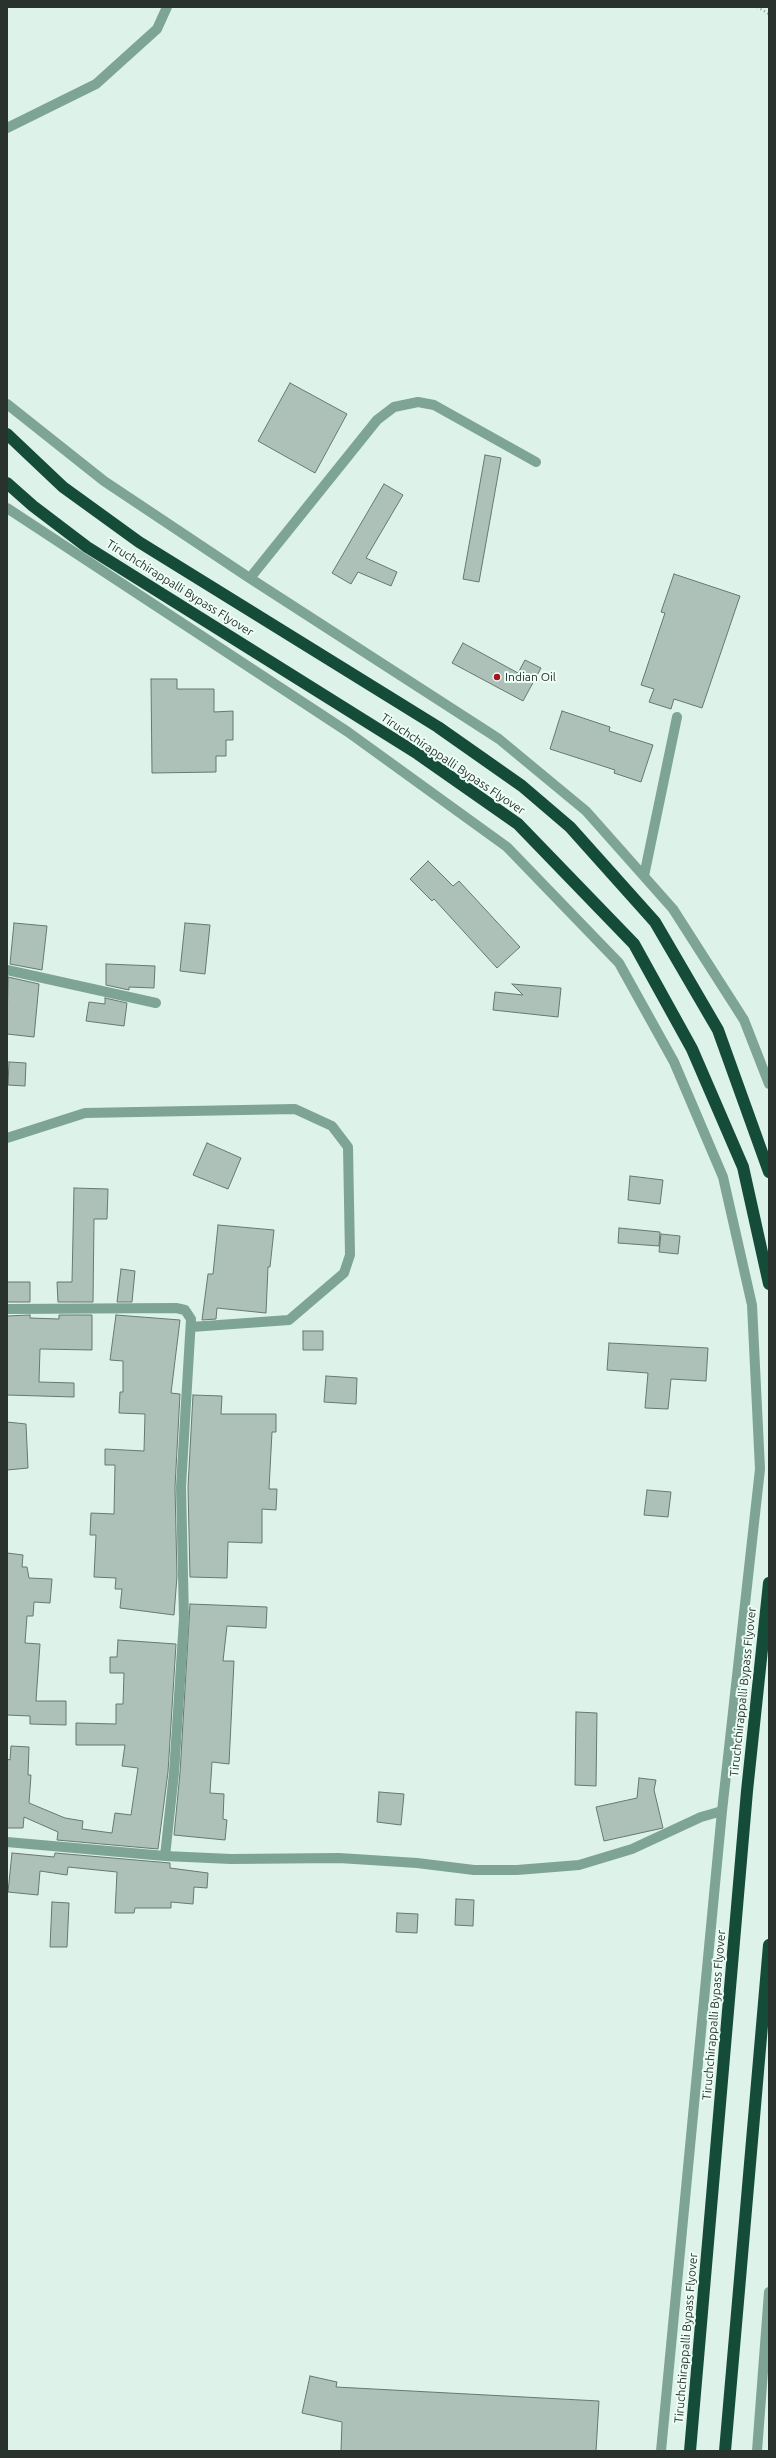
<!DOCTYPE html>
<style>
body{margin:0}
#map{position:relative;width:776px;height:2458px;overflow:hidden;background:#ddf2e8;font-family:Ubuntu,sans-serif}
canvas{display:block}
.frame{position:absolute;inset:0;border:8px solid #2a322e;pointer-events:none}
</style>
<div id="map">
<canvas width="776" height="2458"></canvas>
<div class="frame"></div>
</div>
<script>
const g = document.querySelector('canvas').getContext('2d');
g.lineJoin = 'round';
function fillPath(path, color) { g.fillStyle = color; g.fill(path, 'evenodd'); }
const poly = rows => new Path2D(rows.map(r => 'M' + r).join(''));
function stroke(path, color, width, dash) { g.strokeStyle = color; g.lineWidth = width; g.lineCap = dash ? 'butt' : 'round'; g.setLineDash(dash || []); g.stroke(path); }
function label(font, color, halo, rows, align = 'center') {
  g.font = font + ' Ubuntu,sans-serif'; g.lineWidth = 4; g.setLineDash([]); g.textBaseline = 'middle'; g.strokeStyle = halo; g.fillStyle = color; for (const [text, x, y, turn = 0] of rows) {
    g.save(); g.translate(x, y); g.rotate((+turn || 0) * Math.PI / 180); g.textAlign = isNaN(turn) ? turn : align; if (halo) g.strokeText(text, 0, 0); g.fillText(text, 0, 0); g.restore();
  }
}
const building = poly([
 [290,383,347,414,315,473,258,441,290,383],
 [485,455,501,458,479,582,463,579,485,455],
 [384,484,403,495,366,558,397,572,391,586,358,572,351,584,332,573,384,484],
 [674,574,740,596,702,708,674,699,671,709,649,702,654,689,641,685,665,613,661,612,674,574],
 [463,643,518,673,525,660,541,668,523,701,452,663,463,643],
 [151,679,177,679,177,689,214,689,214,712,233,711,233,740,226,740,226,756,216,756,216,772,152,773,151,679],
 [562,711,610,727,609,731,653,745,641,782,614,773,615,770,550,749,562,711],
 [428,861,453,886,459,881,520,947,497,968,434,899,432,901,410,879,428,861],
 [14,923,47,926,42,970,10,964,14,923],
 [185,923,210,925,205,974,180,971,185,923],
 [106,964,155,966,154,988,129,987,129,990,106,985,106,964],
 [8,977,39,984,34,1037,7,1034,8,977],
 [512,984,561,988,558,1017,493,1010,495,992,523,995,512,984],
 [105,998,127,1003,124,1026,86,1021,89,1002,105,1004,105,998],
 [9,1062,26,1063,25,1086,8,1085,9,1062],
 [207,1143,241,1158,228,1189,193,1175,207,1143],
 [630,1176,663,1180,660,1204,628,1200,630,1176],
 [74,1188,108,1189,107,1219,94,1219,93,1302,58,1302,57,1282,72,1282,74,1188],
 [218,1225,274,1230,270,1267,268,1267,266,1313,217,1308,216,1319,202,1320,208,1274,213,1274,218,1225],
 [619,1228,660,1232,659,1246,618,1243,619,1228],
 [661,1234,680,1236,678,1254,659,1252,661,1234],
 [121,1269,135,1271,132,1302,117,1302,121,1269],
 [7,1282,30,1282,30,1302,7,1302,7,1282],
 [30,1315,30,1318,59,1319,59,1315,92,1315,92,1350,40,1349,39,1382,74,1383,74,1397,7,1395,7,1316,30,1315],
 [116,1315,180,1320,171,1393,180,1394,175,1487,177,1576,174,1615,120,1608,122,1589,115,1589,116,1578,94,1577,96,1535,90,1535,91,1513,114,1514,115,1465,105,1465,105,1449,144,1451,145,1414,119,1413,120,1392,123,1392,123,1361,110,1360,116,1315],
 [303,1331,323,1331,323,1350,303,1350,303,1331],
 [609,1343,708,1348,706,1381,671,1379,668,1409,645,1408,648,1373,607,1370,609,1343],
 [326,1376,357,1378,356,1404,324,1402,326,1376],
 [193,1395,222,1396,221,1414,276,1414,276,1432,272,1432,269,1489,277,1489,276,1510,262,1509,262,1543,228,1542,227,1578,190,1577,188,1487,193,1395],
 [7,1422,26,1424,28,1468,7,1470,7,1422],
 [647,1490,671,1492,668,1517,644,1515,647,1490],
 [7,1553,23,1555,22,1567,27,1567,29,1578,52,1579,50,1603,34,1602,33,1616,27,1616,25,1643,40,1644,36,1701,66,1701,66,1725,30,1724,30,1716,7,1715,7,1553],
 [190,1604,267,1607,266,1628,227,1626,223,1661,234,1661,229,1764,212,1762,210,1793,224,1794,223,1819,227,1820,225,1840,174,1835,180,1773,190,1604],
 [118,1640,176,1644,168,1772,158,1849,57,1840,58,1832,24,1817,23,1828,7,1828,7,1759,10,1760,11,1746,29,1747,28,1775,31,1775,29,1803,65,1818,83,1821,82,1829,112,1833,115,1813,131,1815,138,1768,122,1766,125,1745,76,1745,76,1723,116,1724,116,1704,123,1704,124,1673,110,1673,110,1657,117,1657,118,1640],
 [576,1712,597,1713,596,1786,575,1785,576,1712],
 [639,1778,656,1780,654,1790,663,1828,604,1841,596,1807,637,1798,639,1778],
 [379,1792,404,1794,401,1825,377,1822,379,1792],
 [12,1853,54,1857,55,1853,170,1863,170,1868,208,1873,207,1888,194,1887,193,1904,171,1902,171,1908,135,1908,134,1913,115,1913,117,1872,68,1867,67,1875,40,1871,38,1895,8,1892,12,1853],
 [456,1899,474,1900,473,1926,455,1925,456,1899],
 [52,1902,69,1903,67,1947,50,1947,52,1902],
 [397,1913,418,1914,417,1933,396,1932,397,1913],
 [310,2376,337,2382,336,2387,599,2401,596,2451,341,2451,342,2422,302,2413,310,2376]
]);
const path = poly([
 [757,7,769,14]
]);
const minor = poly([
 [7,128,96,84,157,29,167,7],
 [7,404,104,481,248,577,499,739,586,811,673,909,744,1020,769,1084],
 [7,508,348,732,507,847,619,963,674,1062,723,1177,752,1305,760,1469,722,1811,661,2451],
 [250,578,377,420,394,407,418,402,434,405,536,462],
 [644,876,677,717],
 [7,970,156,1003],
 [7,1138,85,1113,295,1109,332,1126,348,1147,350,1255,344,1273,289,1320,191,1327],
 [7,1309,176,1308,185,1310,191,1319,181,1487,184,1619,174,1773,165,1856],
 [7,1842,165,1856,231,1859,339,1858,417,1863,474,1870,517,1870,579,1865,632,1849,701,1817,722,1811],
 [757,2451,769,2292]
]);
const highway = poly([
 [7,434,63,487,139,542,438,727,522,786,570,827,655,922,718,1030,769,1172],
 [7,483,33,506,87,547,418,754,518,824,634,944,692,1049,743,1167,769,1284],
 [690,2451,747,1791,769,1583],
 [725,2451,769,1945]
]);
const markers = [
 [497,677,4,"#a8131d"]
];
const streetNames = [
 ["Tiruchchirappalli Bypass Flyover",180,588,32],
 ["Tiruchchirappalli Bypass Flyover",453,764,34],
 ["Tiruchchirappalli Bypass Flyover",743,1692,-84],
 ["Tiruchchirappalli Bypass Flyover",714,2015,-85],
 ["Tiruchchirappalli Bypass Flyover",686,2338,-85]
];
const poiNames = [
 ["Indian Oil",505,677]
];
fillPath(building, '#adc1b8');
stroke(building, '#667970', 1);
stroke(path, '#8b9a92', 2.5, [1, 3]);
stroke(minor, '#7da494', 10);
stroke(highway, '#144b39', 12);
for (const [x, y, r, color] of markers) { const dot = new Path2D(); dot.arc(x, y, r, 0, 2 * Math.PI); g.fillStyle = color; g.fill(dot); stroke(dot, '#edfef6', 1.5); }
label('12px', '#2a322e', '#edfef6', streetNames);
label('12px', '#2a322e', '#edfef6', poiNames, 'left');
</script>
